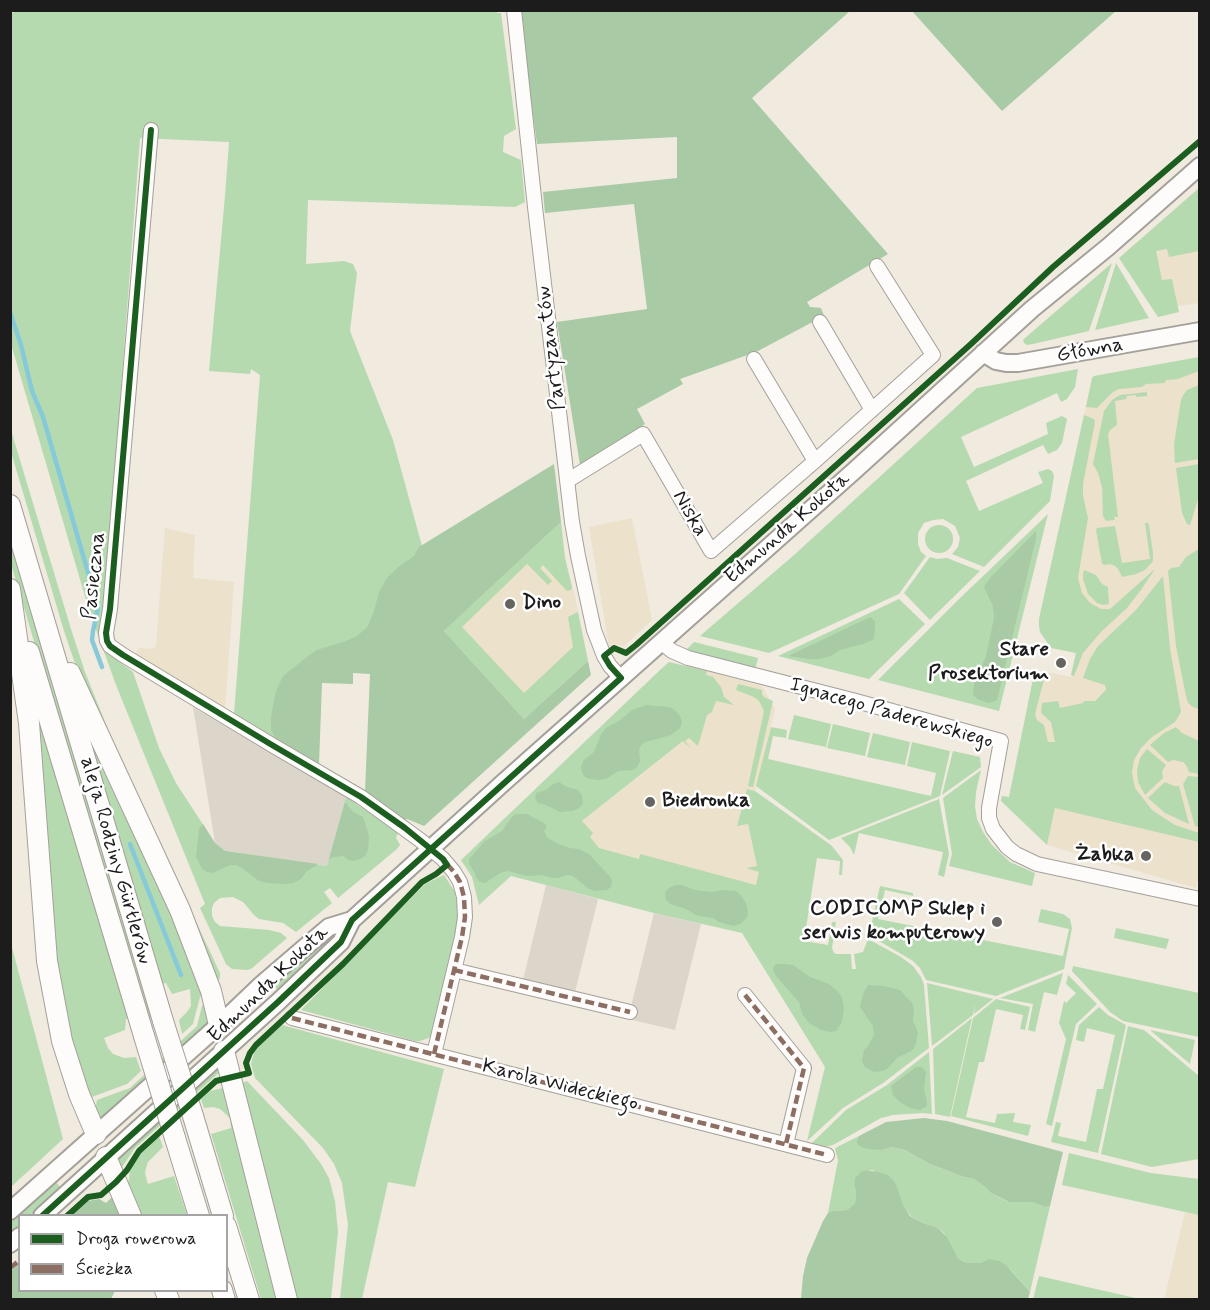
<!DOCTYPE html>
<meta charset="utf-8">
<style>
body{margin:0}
#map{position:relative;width:1210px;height:1310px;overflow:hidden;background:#f0eadf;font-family:Mynerve,sans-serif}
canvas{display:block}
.frame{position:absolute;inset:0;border:12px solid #1c1c1c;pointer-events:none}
.legend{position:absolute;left:18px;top:1214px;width:210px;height:78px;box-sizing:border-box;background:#fff;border:2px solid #a4a4a4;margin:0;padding:8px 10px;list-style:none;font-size:18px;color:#1c1c1c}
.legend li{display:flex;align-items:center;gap:12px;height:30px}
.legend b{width:30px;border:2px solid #a4a4a4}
</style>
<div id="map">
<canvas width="1210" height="1310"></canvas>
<div class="frame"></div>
<ul class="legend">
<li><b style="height:8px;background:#1b5e20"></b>Droga rowerowa</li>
<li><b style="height:8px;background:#8d6e63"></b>Ścieżka</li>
</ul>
</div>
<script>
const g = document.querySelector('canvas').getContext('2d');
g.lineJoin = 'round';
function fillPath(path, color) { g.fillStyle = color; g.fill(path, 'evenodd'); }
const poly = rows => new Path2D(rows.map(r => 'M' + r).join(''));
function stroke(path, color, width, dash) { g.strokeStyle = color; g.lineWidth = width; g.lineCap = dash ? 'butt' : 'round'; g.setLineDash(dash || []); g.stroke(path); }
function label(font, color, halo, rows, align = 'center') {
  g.font = font + ' Mynerve,sans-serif'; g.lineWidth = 5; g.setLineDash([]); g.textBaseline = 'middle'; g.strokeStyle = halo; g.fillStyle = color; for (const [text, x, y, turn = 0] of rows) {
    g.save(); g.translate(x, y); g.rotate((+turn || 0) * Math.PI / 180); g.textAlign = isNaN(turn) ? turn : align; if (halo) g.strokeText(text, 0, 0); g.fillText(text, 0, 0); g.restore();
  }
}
const built = poly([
 [1199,188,1199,303,1177,306,1177,304,1161,306,1152,230],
 [1199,357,1200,872,1196,888,1047,845,1055,808,1009,797,1034,674,1046,672,1071,677,1076,654,1039,626,1039,619,1092,378,1094,376],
 [632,518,652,620,624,646,613,644,609,647,589,527],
 [561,522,565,558,575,597,588,661,524,719,444,631],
 [165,528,195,535,193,578,234,582,225,711,135,654,139,648,153,649,156,646],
 [707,671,762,686,775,709,755,791,747,790,737,825,748,824,757,866,748,868,760,872,756,885,641,855,639,859,560,839,686,739],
 [1185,1212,1199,1215,1199,1299,1164,1300]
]);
const industrial = poly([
 [193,707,346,797,328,866,225,851,215,843],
 [546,885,598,899,575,992,523,980],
 [654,913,701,924,675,1030,628,1019]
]);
const green = poly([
 [19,10,497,10,497,13,501,13,516,129,504,136,503,152,521,160,525,202,515,207,308,200,306,264,344,261,353,264,357,273,350,331,393,440,422,546,391,605,327,666,277,741,234,714,260,375,251,369,250,374,209,371,225,196,229,142,140,138,107,573,103,610,99,627,102,646,106,652,133,672,159,748,176,783,215,843,225,851,327,866,346,797,398,832,396,838,400,845,397,849,338,898,330,888,324,892,332,903,296,932,283,923,259,919,254,915,243,902,233,897,220,898,214,903,212,908,212,916,215,922,220,926,269,930,281,933,287,938,251,969,247,970,232,969,226,964,200,908,205,904,116,685,89,610,11,344,10,14],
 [1199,188,1199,251,1169,257,1167,249,1156,251,1162,280,1172,279,1179,312,1158,317,1119,258],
 [1112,263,1089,331,1033,344,1027,345,1024,343,1023,340,1025,338],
 [1116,263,1149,318,1095,330],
 [1199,357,1199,371,1178,379,1166,380,1165,383,1146,384,1142,387,1119,389,1113,392,1097,408,1086,407,1092,378,1094,376],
 [1078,369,1075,387,1067,399,1061,402,1057,393,961,437,974,467,1048,434,1046,423,1062,416,1067,419,1062,443,1057,450,1048,454,1043,445,966,481,979,511,1043,483,1038,472,1048,469,1052,471,1054,476,1050,501,984,567,952,554,958,547,960,538,955,526,943,519,933,520,924,523,918,533,918,544,921,552,926,556,899,594,769,653,700,636,794,555,977,388],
 [1199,385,1199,459,1175,463,1174,444,1181,400,1184,394,1187,390],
 [1147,392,1147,396,1137,397,1135,395,1127,396,1126,399,1115,401,1117,425,1110,430,1108,434,1118,517,1114,517,1115,520,1106,521,1103,516,1102,487,1098,473,1093,464,1104,411,1112,400,1120,395],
 [1084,415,1094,419,1095,422,1083,484,1083,496,1088,518,1078,578,1082,593,1090,603,1101,609,1110,609,1155,569,1143,587,1127,608,1101,632,1083,653,1074,676,1071,675,1076,653,1051,648,1040,632,1039,626,1039,619],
 [10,427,71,629,85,672,119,757,220,973,220,978,216,982,81,681,64,631,11,452],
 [1199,464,1199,496,1190,525,1187,524,1182,513,1176,468],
 [1048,514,999,711,878,680,957,601],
 [561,522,565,558,572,587,571,590,567,591,565,589,543,565,540,568,552,581,548,585,527,564,462,627,524,693,573,647,568,617,578,612,588,661,524,719,444,631],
 [1145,523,1148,523,1149,525,1153,553,1153,561,1145,570,1136,574,1122,577,1118,569,1115,566,1110,564,1105,565,1102,564,1096,530,1097,528,1115,526,1122,563,1150,559],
 '925 539a14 14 0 1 1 28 0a14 14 0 1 1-28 0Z',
 [10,536,155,1017,147,1020,13,571,11,563],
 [1197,550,1200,550,1198,709,1193,707,1188,703,1186,696,1176,646,1168,571,1171,568,1179,567,1186,557],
 [930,557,937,559,947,558,980,571,930,620,904,593],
 [1084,570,1096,575,1102,584,1108,587,1109,604,1103,605,1097,603,1088,594,1083,579,1083,574],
 [1163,576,1170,648,1181,712,1175,722,1152,737,1141,748,1134,760,1132,773,1135,788,1152,810,1175,825,1199,833,1199,842,1055,808,1047,845,1001,801,1002,796,1009,797,1034,674,1046,672,1035,714,1037,720,1044,725,1048,742,1055,742,1051,722,1041,713,1042,703,1058,701,1060,708,1083,703,1084,701,1095,701,1106,690,1105,685,1083,678,1090,659,1098,646,1136,610],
 [899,599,925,624,869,679,778,656],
 [694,642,758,658,755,670,684,652],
 [669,662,707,671,706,675,713,677,721,687,724,697,734,705,716,701,712,712,707,715,698,746,689,738,685,741,691,749,683,741,582,821,593,833,590,837,599,848,639,859,640,854,756,885,759,872,746,868,757,866,748,824,737,826,747,789,755,791,828,843,832,846,843,860,842,875,839,875,840,861,817,858,804,941,828,945,832,922,836,922,832,948,834,953,836,954,851,954,852,969,856,969,854,954,863,952,868,939,901,957,913,966,921,977,924,985,929,1048,883,1083,843,1108,807,1141,825,1067,742,933,654,913,511,876,479,905,472,877,461,860,660,670],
 [738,684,762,690,762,694,764,697,773,701,753,787,748,786,764,711,759,701,754,697,736,690],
 [31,692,130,1017,126,1019,125,1030,104,1038,108,1048,113,1054,124,1058,136,1057,141,1071,127,1084,89,1098,77,1066,59,983],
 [794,715,831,724,826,747,788,739],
 [833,724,870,733,865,756,827,748],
 [771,727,787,730,786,738,773,736,768,759,931,796,936,773,907,766,912,742,950,751,940,796,829,840,756,786],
 [1176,727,1182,733,1199,741,1199,774,1189,772,1186,765,1183,762,1173,760,1168,762,1150,745,1164,733],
 [873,733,910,742,905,765,867,757],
 [92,747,180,934,203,995,200,997,193,1024,182,1034,179,1020,187,1012,191,1006,190,989,172,994,166,983,162,984],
 [1147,749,1166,765,1162,771,1163,778,1145,795,1138,782,1137,770,1140,758],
 [953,751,980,757,981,767,942,795],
 [981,770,976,792,975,806,977,819,983,832,992,845,1010,862,1035,873,1032,886,949,866,952,854,943,798],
 [1188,776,1199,777,1199,827,1195,826,1183,784],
 [1165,782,1174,786,1179,786,1189,824,1165,813,1148,798],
 [939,799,949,854,944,877,938,875,943,852,859,833,854,855,850,847,841,838],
 [444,875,455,892,458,913,458,925,455,946,432,1035,429,1038,420,1041,415,1041,301,1010,425,884],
 [880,886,913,893,913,896,885,890,878,919,1063,956,1069,929,1038,922,1041,909,1063,914,1070,919,1072,928,1064,969,996,996,926,980,920,968,913,961,869,935],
 [1116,928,1169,939,1166,949,1114,938],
 [336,931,340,932,279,991,273,985],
 [10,940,63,1139,11,1187,10,1187],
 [1073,966,1199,993,1199,1037,1123,1021,1110,1012,1072,971],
 [1063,973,1057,995,1044,992,1035,1032,1028,1030,1033,1004,1000,998],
 [1068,975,1097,1004,1076,1024,1052,1126,1046,1124,1066,1039,1059,1023,1064,1001,1066,1003,1076,993,1066,984],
 [927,983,993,999,974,1014,975,1004,973,1015,932,1046],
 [996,999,1030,1007,1025,1030,1020,1029,1023,1015,996,1009,984,1062,979,1062,966,1117,995,1123,997,1114,1015,1113,1013,1122,1031,1125,1028,1136,951,1116,973,1018],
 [206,1003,211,1020,98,1121,92,1107,96,1105,97,1100,130,1088,197,1026,202,1006],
 [1099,1007,1108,1015,1126,1025,1098,1153,1051,1142,1056,1122,1061,1123,1058,1136,1086,1142,1097,1089,1103,1089,1115,1035,1087,1028,1084,1042,1076,1040,1079,1025],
 [972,1018,950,1117,935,1114,933,1049],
 [282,1025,444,1069,415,1187,388,1182,362,1299,340,1299,348,1225,342,1183,334,1164,323,1148,255,1078,251,1064,254,1053,259,1046],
 [1128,1026,1144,1030,1199,1076,1199,1159,1152,1167,1101,1154],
 [1150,1030,1195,1040,1190,1064],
 [929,1052,932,1114,923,1113,893,1115,881,1118,833,1145,825,1147,811,1144,846,1110,887,1085],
 [219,1066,222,1070,135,1148,120,1170,117,1159],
 [247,1081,303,1140,321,1164,329,1178,335,1201,338,1232,331,1299,291,1299,242,1083],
 [227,1087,278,1299,261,1299,211,1134,231,1128,230,1118,220,1109,213,1107,204,1108,201,1099,210,1091],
 [159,1136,163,1147,148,1162,146,1168,145,1173,148,1184,174,1176,187,1215,140,1215,126,1183,129,1180,130,1170,141,1153],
 [859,1136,857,1140,882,1150,892,1147,905,1150,930,1164,964,1177,974,1179,985,1187,991,1193,1008,1202,1032,1202,1045,1207,1050,1206,1030,1292,1009,1268,981,1263,973,1263,964,1262,958,1258,944,1233,938,1228,923,1223,911,1216,903,1206,900,1198,873,1170,867,1170,858,1175,854,1185,856,1192,855,1203,847,1210,832,1211,828,1213,838,1160,835,1149,837,1147],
 [1069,1153,1151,1173,1199,1179,1199,1215,1062,1185],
 [56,1182,61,1188,30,1215,20,1216,19,1225,11,1233,11,1222],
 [1039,1276,1140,1299,1033,1299]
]);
const forest = poly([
 [519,11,850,11,752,98,888,254,807,302,810,307,821,308,824,316,756,352,680,379,683,384,637,409,645,424,580,465,557,322,647,309,634,204,545,213,543,192,677,178,677,137,537,144],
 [912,11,1116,11,1002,111],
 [554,464,561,522,444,631,524,719,588,661,591,675,424,826,407,819,403,821,367,795,365,791,370,674,353,673,353,684,322,683,319,764,277,741,271,730,271,717,276,691,283,676,307,657,317,650,346,641,357,636,364,630,368,626,374,611,379,592,387,578,397,568,414,556,419,547],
 [1036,531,1036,539,997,700,989,703,979,700,973,695,974,685,986,656,994,618,993,606,984,587,990,578],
 [870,617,875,621,875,630,874,639,866,643,840,650,831,656,820,659,809,659,788,656],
 [646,705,670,707,675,710,680,716,682,722,680,728,671,735,646,742,641,745,639,750,640,761,637,767,633,770,618,771,606,779,597,780,586,778,582,773,581,768,583,761,594,752,601,734,607,727,619,721,632,710],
 [559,782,567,787,578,790,582,795,583,804,579,808,572,811,560,812,546,805,538,803,535,798,536,793,546,790,553,784],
 [345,802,353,812,363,817,369,836,368,850,365,856,360,859,354,861,348,860,344,856,334,857,329,859],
 [516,814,527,814,544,823,547,827,544,831,547,837,556,843,570,848,579,849,589,854,611,878,612,882,611,887,607,890,595,891,589,889,573,876,567,875,558,878,552,878,542,875,528,876,508,871,500,873,485,883,480,882,476,878,475,873,469,864,469,859,485,841,502,831,511,818],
 [203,824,215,843,225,851,318,864,306,872,301,879,293,883,284,884,267,883,259,881,242,868,236,865,230,865,213,873,207,872,202,869,196,857,199,829],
 [675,885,682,885,695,890,711,892,723,890,736,891,740,894,746,903,748,912,747,918,740,924,733,926,719,922,713,918,698,916,686,909,671,904,666,900,665,892,669,888],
 [776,964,785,964,793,965,810,977,829,984,837,991,842,997,844,1009,842,1022,836,1031,830,1032,821,1030,809,1023,802,1014,799,1002,776,976,773,971,773,968],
 [868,985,884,986,900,990,912,1003,914,1009,913,1021,918,1032,916,1043,914,1048,911,1051,897,1058,887,1069,883,1071,874,1072,868,1069,864,1066,862,1060,864,1050,868,1046,874,1035,873,1026,860,1007,863,994],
 [916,1067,922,1067,926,1072,924,1089,927,1102,927,1106,920,1110,910,1108,900,1102,893,1095,891,1086],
 [924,1118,947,1121,1063,1152,1050,1206,1045,1207,1032,1202,1009,1202,991,1193,985,1187,974,1179,964,1177,930,1164,905,1150,892,1147,882,1150,868,1149,861,1147,857,1143,857,1140,859,1136,886,1122],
 [867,1170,882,1173,888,1175,894,1181,897,1187,903,1205,910,1216,923,1223,938,1228,947,1237,958,1258,964,1262,973,1263,981,1263,989,1259,999,1261,1006,1265,1030,1292,1028,1299,801,1299,803,1276,807,1258,823,1221,828,1213,832,1211,847,1210,855,1203,856,1192,854,1185,855,1178,861,1172],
 [114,1195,122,1212,117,1215,71,1216,88,1201,99,1199,106,1203],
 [19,1263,20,1290,115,1291,111,1299,11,1299,11,1271]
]);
const stream = poly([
 [10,312,21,345,32,391,43,417,96,600,98,608,93,631,92,640,102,667],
 [130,844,181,975]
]);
const minor = poly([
 [514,10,535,207,572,522,578,556,594,630,604,656,610,666,621,678],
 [151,130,110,609,106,633,107,641,110,646,123,655,272,745,361,797,420,840,443,859,454,872,460,882,464,897,465,917,462,937,434,1054],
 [820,322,872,410],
 [754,359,815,461],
 [567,481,643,434,711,551,815,461,933,355,877,266],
 [661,642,672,651,688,658,856,701,1001,741,989,808,989,818,993,829,1007,847,1016,854,1037,864,1200,899],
 [454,970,630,1012],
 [745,995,804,1068,786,1144],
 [292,1018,827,1155]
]);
const tertiary = poly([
 [983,353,996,361,1006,363,1018,363,1200,331],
 [10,1211,219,1025,262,984,304,948,329,927,352,920],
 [42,1216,278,1002,341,942,352,920,504,782,854,471,1032,309,1108,247,1200,166],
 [10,1244,20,1236]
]);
const secondary = poly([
 [10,505,163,1021],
 [10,589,29,723,47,961,62,1041,79,1094,96,1134],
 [29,652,144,1036],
 [70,673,180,910,211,991,219,1025],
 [224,1051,287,1300],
 [193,1116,223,1216],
 [175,1138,199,1216],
 [106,1157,131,1216],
 [226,1226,249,1300],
 [165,1290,169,1300],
 [222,1290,225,1300]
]);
const secondaryBridge = poly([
 [163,1021,193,1116],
 [144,1036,175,1138]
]);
const quiet = poly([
 [454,970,630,1012],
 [745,995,804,1068,786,1144],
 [292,1018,827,1155],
 [434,1054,462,937,465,917,464,897,460,882,454,872,445,862],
 [10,1268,20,1260]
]);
const cycleway = poly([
 [42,1216,278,1002,341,942,352,920,621,678,610,666,604,656,614,648,626,653,636,645,971,344,1053,267,1200,141],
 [67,1216,88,1197,101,1195,116,1182,127,1170,139,1151,216,1081,249,1073,246,1063,250,1053,256,1045,343,964,422,882,436,874,447,865,443,859,405,828,361,797,272,745,123,655,110,646,107,641,106,633,110,609,151,130]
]);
const markers = [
 [510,604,6,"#666460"],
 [1061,663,6,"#666460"],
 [650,802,6,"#666460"],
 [1146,856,6,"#666460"],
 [997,922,6,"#666460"]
];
const streetNames = [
 ["Partyzantów",552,348,-97],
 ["Główna",1090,351,-10],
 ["Niska",689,514,60],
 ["Edmunda Kokota",788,529,-41],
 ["Pasieczna",95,576,-84],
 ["Ignacego Paderewskiego",891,714,16],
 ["aleja Rodziny Gürtlerów",115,861,74],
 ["Edmunda Kokota",269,985,-44],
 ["Karola Wideckiego",560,1086,14]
];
const poiNames = [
 ["Dino",522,604,"left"],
 ["Stare",1049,651],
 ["Prosektorium",1049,675],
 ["Biedronka",662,802,"left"],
 ["Żabka",1134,856],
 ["CODICOMP Sklep i",985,910],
 ["serwis komputerowy",985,934]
];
fillPath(built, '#ece1cb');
fillPath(industrial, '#dbd5ca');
fillPath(green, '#b6daaf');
fillPath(forest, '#a8caa4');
stroke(stream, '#86cad9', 4.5);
stroke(minor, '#a4a09a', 16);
stroke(tertiary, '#a4a09a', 20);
stroke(secondary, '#a4a09a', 22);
stroke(minor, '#fdfcfa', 14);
stroke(tertiary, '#fdfcfa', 16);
stroke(secondary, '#fdfcfa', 20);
stroke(secondaryBridge, '#a4a09a', 22, []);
stroke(secondaryBridge, '#fdfcfa', 20);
stroke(quiet, '#8d6e63', 4.5, [9, 4.5]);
stroke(cycleway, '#1b5e20', 6);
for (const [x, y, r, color] of markers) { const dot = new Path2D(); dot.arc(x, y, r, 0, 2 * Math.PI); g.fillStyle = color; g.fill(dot); stroke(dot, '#fff', 2); }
label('21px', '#1c1c1c', '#fff', streetNames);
label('bold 21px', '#1c1c1c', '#fff', poiNames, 'right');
</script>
